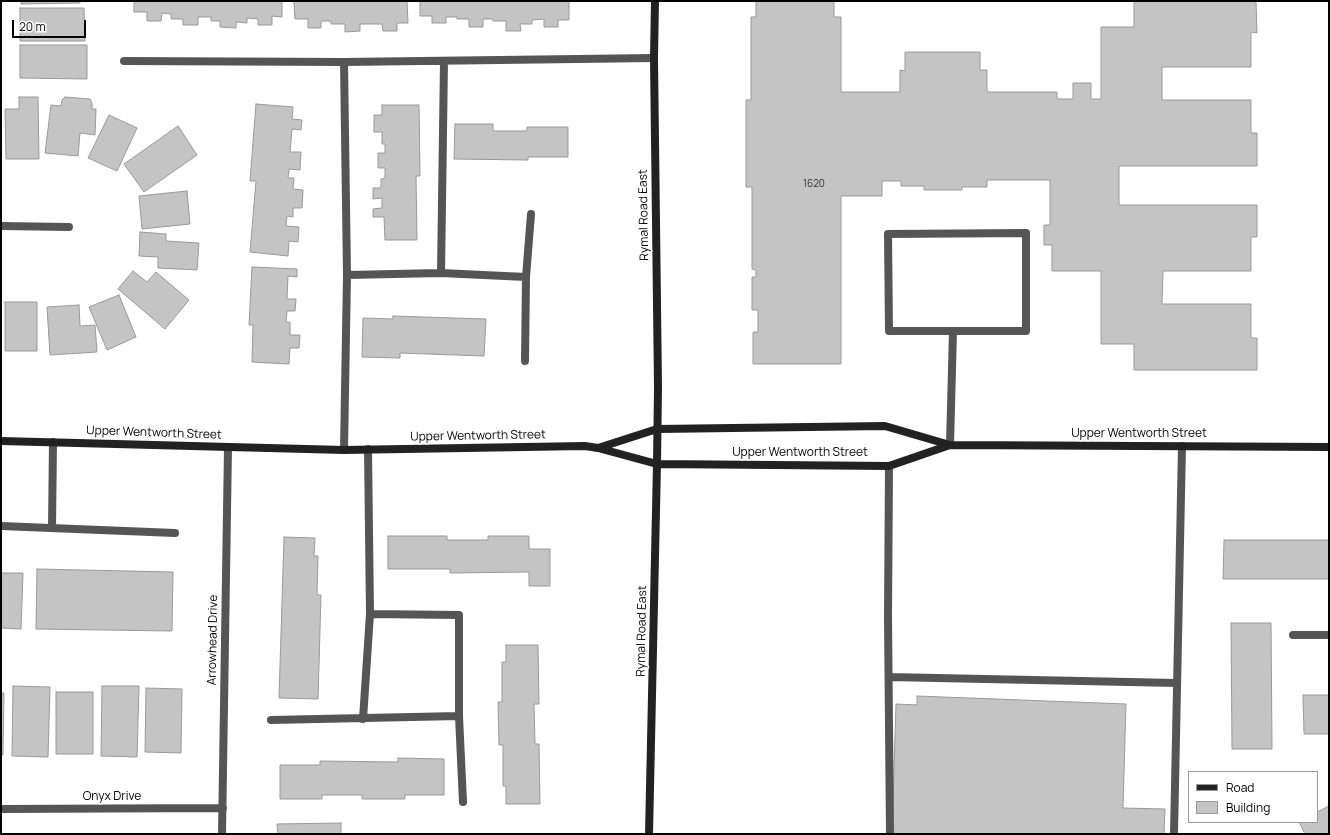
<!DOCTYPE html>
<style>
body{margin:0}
#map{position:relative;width:1330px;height:835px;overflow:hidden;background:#fff;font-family:Manrope,sans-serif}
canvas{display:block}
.frame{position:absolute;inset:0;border:2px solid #000;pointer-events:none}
.legend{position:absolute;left:1188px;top:771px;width:130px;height:52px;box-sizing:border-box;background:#fff;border:1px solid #999;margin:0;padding:5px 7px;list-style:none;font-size:12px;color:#000}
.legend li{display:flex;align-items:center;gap:8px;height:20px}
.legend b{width:20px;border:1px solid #999}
.scale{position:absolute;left:12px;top:20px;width:74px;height:18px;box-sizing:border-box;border:2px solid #000;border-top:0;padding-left:5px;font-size:12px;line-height:14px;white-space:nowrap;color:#000;-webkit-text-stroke:3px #fff;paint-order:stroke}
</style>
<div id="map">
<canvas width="1330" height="835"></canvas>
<div class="frame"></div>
<ul class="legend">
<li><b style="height:5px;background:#222"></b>Road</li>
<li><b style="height:11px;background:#c4c4c4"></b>Building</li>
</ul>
<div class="scale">20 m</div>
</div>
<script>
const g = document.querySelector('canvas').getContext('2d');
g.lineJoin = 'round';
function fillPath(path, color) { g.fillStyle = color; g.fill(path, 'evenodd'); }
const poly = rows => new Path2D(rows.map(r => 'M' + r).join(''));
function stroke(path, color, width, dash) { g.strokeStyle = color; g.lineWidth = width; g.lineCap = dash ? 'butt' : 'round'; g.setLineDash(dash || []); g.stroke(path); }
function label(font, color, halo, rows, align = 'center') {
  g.font = font + ' Manrope,sans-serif'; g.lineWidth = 3; g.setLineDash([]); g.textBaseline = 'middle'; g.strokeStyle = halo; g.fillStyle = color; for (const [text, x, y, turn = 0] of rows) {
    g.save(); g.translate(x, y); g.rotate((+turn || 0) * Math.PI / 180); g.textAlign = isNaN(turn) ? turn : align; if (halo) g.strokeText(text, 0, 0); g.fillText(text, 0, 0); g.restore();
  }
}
const building = poly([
 [21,1,80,1,80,3,21,4,21,1],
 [134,1,282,1,282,17,272,16,272,25,258,25,258,19,247,18,247,23,236,22,236,28,220,27,220,21,211,21,211,17,198,17,198,25,183,25,183,19,171,19,171,14,162,13,161,21,147,21,147,12,134,12,134,1],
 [294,1,407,1,408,23,397,23,397,31,383,31,382,24,360,24,360,31,345,32,345,24,331,24,331,21,321,21,321,28,308,28,308,19,295,19,294,1],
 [420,1,569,1,569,20,558,20,558,27,544,27,544,19,532,20,532,24,520,24,521,31,506,31,506,21,493,21,493,19,483,19,483,27,469,27,469,19,457,19,457,17,446,17,446,23,432,23,432,16,420,16,420,1],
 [756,1,834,1,834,17,841,17,841,92,900,92,900,70,905,71,905,52,980,52,980,70,987,70,987,92,1057,92,1057,99,1073,99,1073,83,1091,83,1091,99,1101,99,1101,27,1134,27,1134,1,1256,1,1257,33,1251,32,1251,67,1162,67,1162,100,1251,100,1251,133,1257,133,1257,166,1119,166,1119,205,1257,205,1257,237,1251,237,1251,271,1163,271,1162,304,1251,304,1251,338,1257,338,1257,370,1134,370,1134,344,1101,344,1101,271,1052,271,1052,245,1044,245,1044,225,1050,225,1050,180,987,180,987,187,962,187,962,190,924,190,924,186,901,186,901,181,882,181,882,196,841,196,841,364,753,364,753,332,758,332,758,310,752,310,752,277,756,277,756,270,752,269,752,187,746,187,746,100,751,100,751,17,756,17,756,1],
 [20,8,84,8,85,41,20,41,20,8],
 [20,45,87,45,87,79,20,78,20,45],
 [19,97,38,97,39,159,6,159,5,109,19,109,19,97],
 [65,97,90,99,92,103,92,109,96,109,95,135,80,133,78,156,45,153,51,105,61,106,62,100,65,97],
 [256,104,293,107,292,119,302,120,301,130,292,129,290,152,301,152,300,170,289,169,288,178,294,178,293,189,303,190,302,208,293,208,293,217,287,216,286,226,299,227,298,242,289,241,288,256,250,252,256,181,250,181,256,104],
 [382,105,419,105,420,176,416,176,417,240,385,240,384,217,373,217,373,209,382,208,382,198,373,199,373,188,381,188,381,179,385,178,385,168,378,168,378,153,385,153,385,144,382,144,382,132,374,132,374,115,382,115,382,105],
 [109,115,137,128,117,171,88,158,109,115],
 [455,124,493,124,493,131,527,131,527,127,568,127,568,157,528,157,528,160,454,159,455,124],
 [178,126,197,155,144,192,124,164,178,126],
 [187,191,190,224,142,229,139,196,187,191],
 [140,232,166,234,166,241,199,243,197,270,158,268,158,257,139,256,140,232],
 [252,267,297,269,297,277,288,276,287,299,296,299,295,311,287,311,286,322,290,322,290,335,300,335,299,348,290,348,289,364,252,362,253,325,249,325,252,267],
 [133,271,147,282,156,272,189,300,165,329,118,289,133,271],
 [119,295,136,337,107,350,89,307,119,295],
 [5,302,37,302,37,351,5,351,5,302],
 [79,305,80,326,95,325,97,352,50,355,47,307,79,305],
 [393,316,486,319,484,356,400,353,400,358,362,357,363,318,393,319,393,316],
 [388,536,447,536,447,540,488,540,488,536,529,536,529,549,550,549,550,586,529,586,529,572,450,573,450,569,388,569,388,536],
 [284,537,315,538,314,556,318,556,317,595,321,595,318,699,279,698,284,537],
 [1224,540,1329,540,1329,579,1223,579,1224,540],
 [37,569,173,572,172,631,36,629,37,569],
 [1,573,23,573,21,629,1,628,1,573],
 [1231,623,1271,623,1272,749,1232,749,1231,623],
 [506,645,538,645,539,704,534,704,535,744,539,744,540,804,506,804,506,786,503,786,503,745,499,745,498,702,502,702,502,662,506,662,506,645],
 [13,686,50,687,48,757,12,756,13,686],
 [102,686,139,686,137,757,101,756,102,686],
 [146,688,182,689,181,753,145,752,146,688],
 [56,692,93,692,93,754,56,754,56,692],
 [1,693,4,693,3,755,1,755,1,693],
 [1303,695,1329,695,1329,734,1304,734,1303,695],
 [917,696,1126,704,1123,808,1165,809,1164,834,892,834,896,704,917,705,917,696],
 [398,758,444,759,444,795,405,795,405,799,362,799,362,795,322,795,322,799,280,799,280,765,320,765,320,761,398,762,398,758],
 [1329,806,1329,834,1305,834,1299,822,1317,822,1317,812,1329,806],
 [341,823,341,834,278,834,277,824,341,823]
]);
const lane = poly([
 [124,61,344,62,654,58],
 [1026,233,1026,331,889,331,888,234,1026,233],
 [441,273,444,61],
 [347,275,441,273,526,277],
 [525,361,526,277,531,214],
 [950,445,953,331],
 [344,450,347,275,344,62],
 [889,466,888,617,890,834],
 [1,526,175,533],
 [52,528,53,442],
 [370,614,459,615,459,716,463,802],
 [1293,635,1329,635],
 [889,677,1177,683],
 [363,719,370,614,368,449],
 [271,720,459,716],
 [1174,834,1182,446]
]);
const street = poly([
 [1,226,69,227],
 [1,809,223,808],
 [222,834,228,447]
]);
const secondary = poly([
 [1,441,344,450,585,446,598,448,657,464,889,466,950,445],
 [598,448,657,429,885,426,950,445,1329,447],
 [649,834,657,464,658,387,654,58,655,1]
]);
const numberNames = [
 ["1620",814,184]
];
const streetNames = [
 ["Rymal Road East",644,215,-91],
 ["Upper Wentworth Street",154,433,2],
 ["Upper Wentworth Street",1139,434],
 ["Upper Wentworth Street",478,436,-1],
 ["Upper Wentworth Street",800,453],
 ["Rymal Road East",642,631,-89],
 ["Arrowhead Drive",213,640,-89],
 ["Onyx Drive",112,797]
];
fillPath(building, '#c4c4c4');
stroke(building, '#999', 1);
stroke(lane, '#555', 8);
stroke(street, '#555', 8);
stroke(secondary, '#222', 8);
label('10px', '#313131', null, numberNames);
label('12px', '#000', '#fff', streetNames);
</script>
